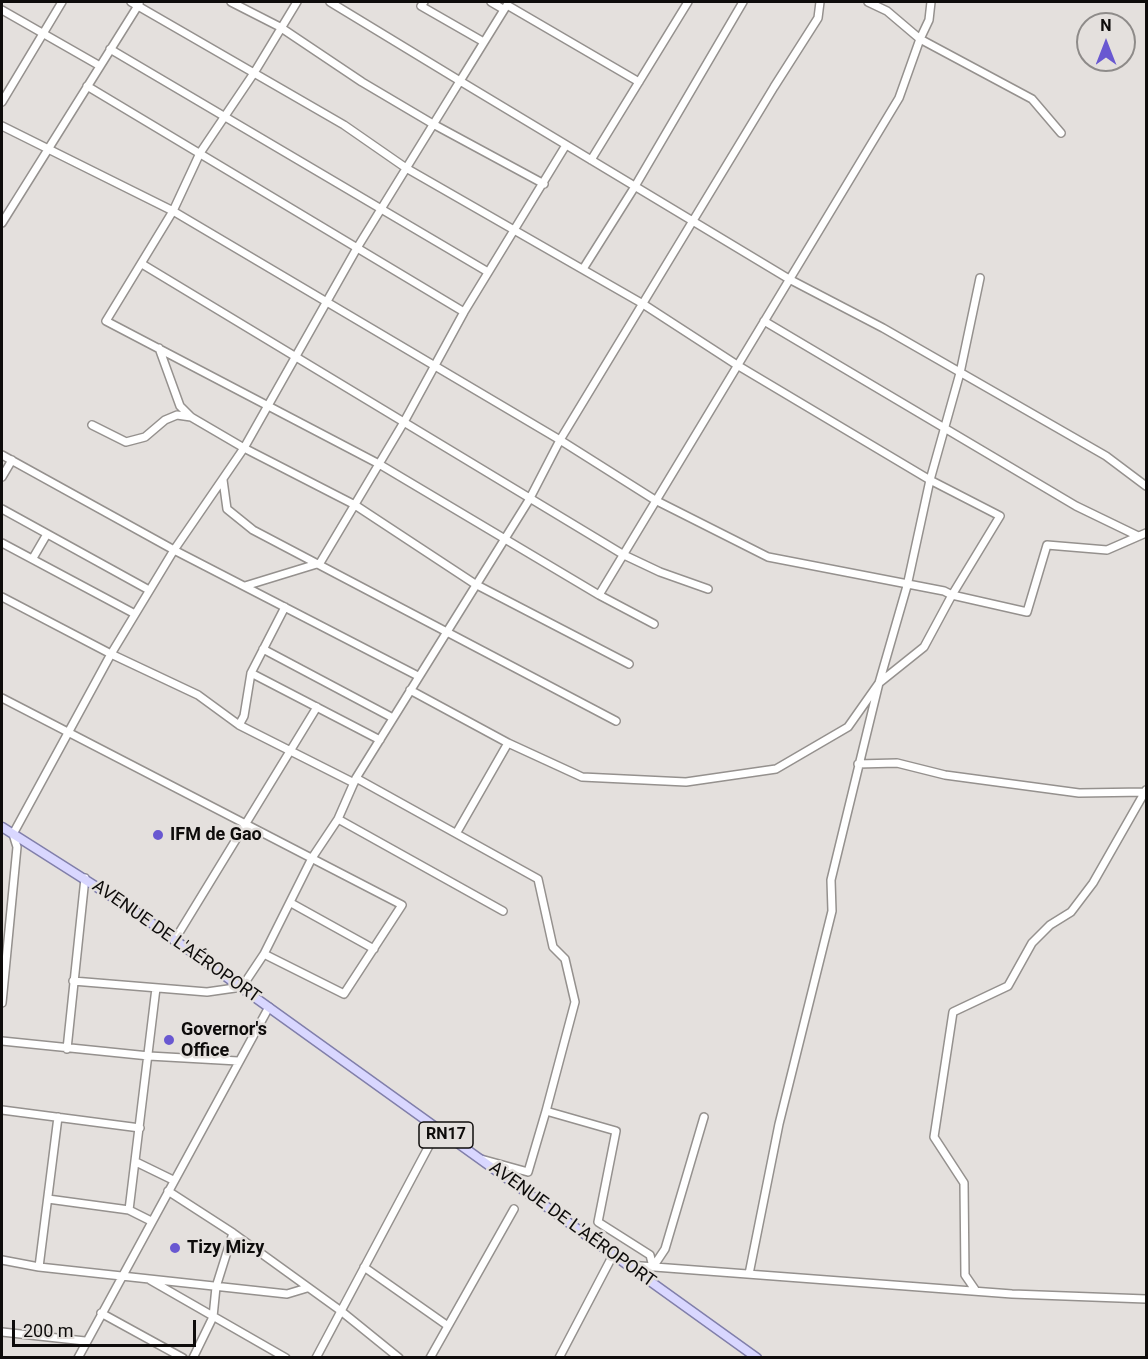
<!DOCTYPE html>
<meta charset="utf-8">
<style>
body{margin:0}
#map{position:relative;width:1148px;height:1359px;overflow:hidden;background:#e4e0dd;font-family:Roboto,sans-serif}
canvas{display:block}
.frame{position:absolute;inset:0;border:3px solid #0e0c0b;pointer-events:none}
.north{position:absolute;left:1076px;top:12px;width:60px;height:60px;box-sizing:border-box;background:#e4e0dd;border:2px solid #8e8b89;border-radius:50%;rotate:0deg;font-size:16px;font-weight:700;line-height:24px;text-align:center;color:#0e0c0b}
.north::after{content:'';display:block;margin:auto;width:21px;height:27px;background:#6958d1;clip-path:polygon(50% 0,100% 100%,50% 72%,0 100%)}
.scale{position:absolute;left:12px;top:1320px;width:184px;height:27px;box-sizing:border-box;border:3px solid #0e0c0b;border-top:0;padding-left:8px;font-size:18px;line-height:21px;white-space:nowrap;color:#0e0c0b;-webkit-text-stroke:4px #e4e0dd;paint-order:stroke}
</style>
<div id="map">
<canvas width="1148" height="1359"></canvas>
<div class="frame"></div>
<div class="north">N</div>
<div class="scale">200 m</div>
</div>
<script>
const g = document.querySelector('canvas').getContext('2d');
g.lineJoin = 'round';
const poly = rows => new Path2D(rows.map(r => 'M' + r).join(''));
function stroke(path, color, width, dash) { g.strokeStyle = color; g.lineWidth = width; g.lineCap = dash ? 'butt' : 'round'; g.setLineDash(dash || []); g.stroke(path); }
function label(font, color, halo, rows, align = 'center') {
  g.font = font + ' Roboto,sans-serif'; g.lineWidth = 5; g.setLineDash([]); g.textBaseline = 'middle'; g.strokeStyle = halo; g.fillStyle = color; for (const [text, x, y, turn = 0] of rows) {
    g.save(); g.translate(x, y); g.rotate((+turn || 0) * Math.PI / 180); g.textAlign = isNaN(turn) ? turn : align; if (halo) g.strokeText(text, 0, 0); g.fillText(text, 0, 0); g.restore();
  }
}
const minor = poly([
 [231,2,280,27,362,82,433,124,544,184],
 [297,2,254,73,200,153,173,211,106,321,379,464,599,595,654,624],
 [424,2,421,6,482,41],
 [491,2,503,9],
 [868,2,887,11,920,39,1032,99,1061,133],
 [2,10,100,66],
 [110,49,488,272],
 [639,82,507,5,460,81,789,279,883,328,1106,456,1146,486],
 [87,86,464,312],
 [2,102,62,2],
 [2,126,173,211,560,440,655,500,768,557,944,591,952,595,1000,516,930,480,737,365,643,304,406,168,344,125,131,2],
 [591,160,688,2],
 [2,223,139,4],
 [142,264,624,555,660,572,708,589],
 [583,269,634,188,743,2],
 [764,321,1076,506,1138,536],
 [159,348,180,406,191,417,244,448,355,505,475,584,629,664],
 [92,425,126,442,145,437,165,420,177,415,191,417],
 [2,455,174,550,418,676],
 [2,477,12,460],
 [223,480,227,509,253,530,616,721],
 [2,509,149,590],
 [2,543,135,614],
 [33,558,47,534],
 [245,586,320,563,404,422,464,312,566,145],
 [599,595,899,98,920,39,929,20,931,2],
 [2,597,111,654,198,695,239,725,354,783],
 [285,607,251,673,380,740],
 [263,649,393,718],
 [410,690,508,743],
 [2,698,402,905,344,994,264,954],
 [239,725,244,716,251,673],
 [858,764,897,763,945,775,1079,793,1146,792],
 [356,778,538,879,553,947,565,959,575,1002,546,1111,616,1131,598,1222,650,1255,653,1267],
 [338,819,503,911],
 [457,832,508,743,582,777,686,782,776,769,848,727,879,683,907,586,930,480,960,373,980,278],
 [291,903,374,949],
 [174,941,317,707],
 [73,981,207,992,242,987,264,954,312,858,338,819,356,778,529,500,560,440,774,87,818,18,820,2],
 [2,1003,17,847,13,834,111,654,174,550,244,448,357,248,460,81,330,2],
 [2,1041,149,1056,238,1061],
 [67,1049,85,878],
 [2,1110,140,1128],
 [481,1159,528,1172,546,1111],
 [136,1162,173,1180],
 [168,1191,233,1233,341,1311,399,1358],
 [48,1199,129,1210,151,1221],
 [129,1210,156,988],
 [2,1260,39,1267,287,1294,307,1288],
 [628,1265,1012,1294,1146,1299],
 [39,1267,58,1117],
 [364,1267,448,1326],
 [653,1267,665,1249,704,1117],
 [749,1274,779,1124,832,911,831,880,879,683,924,647,952,595,1027,612,1047,545,1107,550,1146,533],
 [150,1280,286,1358],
 [976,1291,965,1275,964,1183,934,1137,953,1012,1008,986,1032,943,1050,925,1071,912,1093,883,1146,790],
 [101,1313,183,1358],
 [2,1332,85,1341],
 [78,1358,269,1007],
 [193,1358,213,1317,216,1287,233,1233],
 [316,1358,438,1129],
 [430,1358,514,1209],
 [559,1358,613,1255]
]);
const major = poly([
 [2,827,136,912,757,1358]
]);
const markers = [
 [158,835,6,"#6958d1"],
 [169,1040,6,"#6958d1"],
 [175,1248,6,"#6958d1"]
];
const shields = [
 [446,1135,54]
];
const shieldNames = [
 ["RN17",446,1135]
];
const poiNames = [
 ["IFM de Gao",170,835],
 ["Governor's",181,1030],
 ["Office",181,1051],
 ["Tizy Mizy",187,1248]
];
const streetNames = [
 ["AVENUE DE L'AÉROPORT",176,942,35],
 ["AVENUE DE L'AÉROPORT",572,1225,36]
];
stroke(minor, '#95918e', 10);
stroke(major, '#817faa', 11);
stroke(minor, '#fff', 7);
stroke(major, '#d9d7ff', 8);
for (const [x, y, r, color] of markers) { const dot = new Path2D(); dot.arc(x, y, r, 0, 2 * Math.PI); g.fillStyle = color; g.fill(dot); stroke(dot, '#e4e0dd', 2); }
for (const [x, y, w] of shields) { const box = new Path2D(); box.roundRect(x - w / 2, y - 13, w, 26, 4.5); g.fillStyle = '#e4e0dd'; g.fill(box); stroke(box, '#0e0c0b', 1.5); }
label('bold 16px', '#0e0c0b', null, shieldNames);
label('bold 18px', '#0e0c0b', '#e4e0dd', poiNames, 'left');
label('18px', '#0e0c0b', '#e4e0dd', streetNames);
</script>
